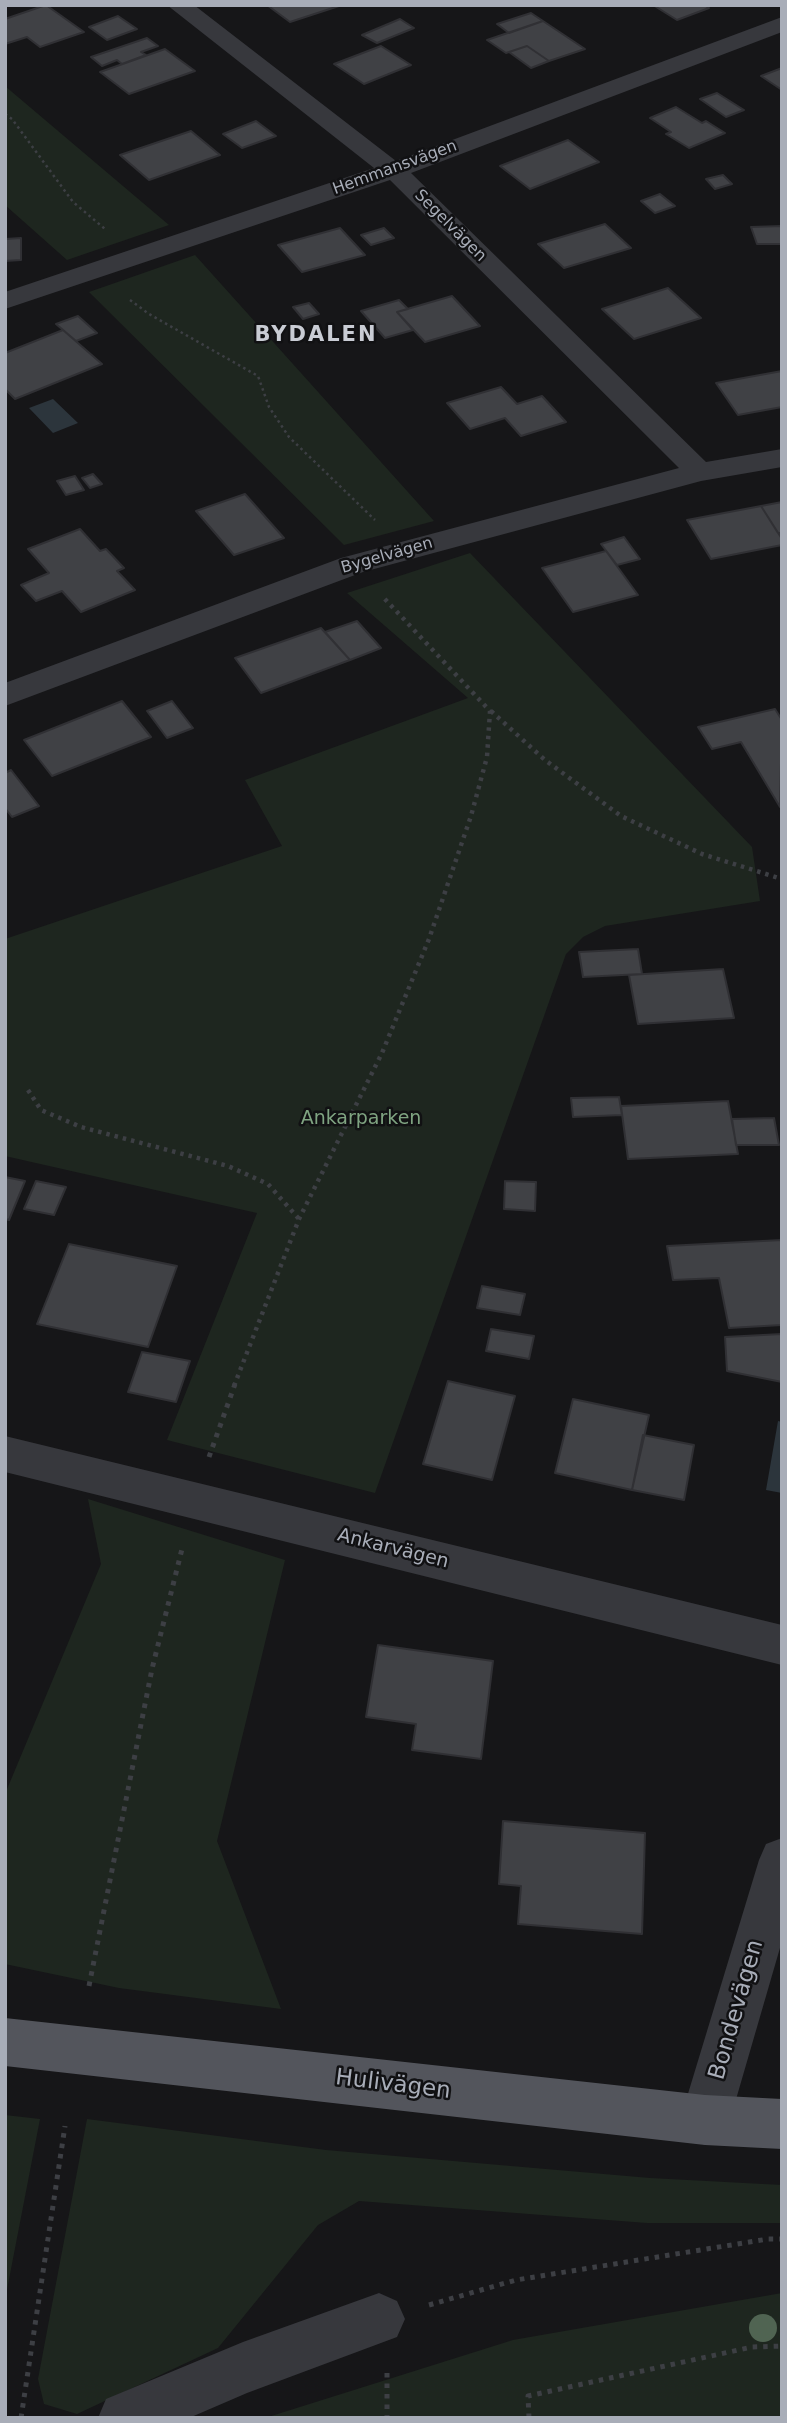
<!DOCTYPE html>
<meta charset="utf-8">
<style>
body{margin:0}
#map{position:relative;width:787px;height:2423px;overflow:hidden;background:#161618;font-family:"DejaVu Sans",sans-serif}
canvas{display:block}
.frame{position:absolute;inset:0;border:7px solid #a8adb8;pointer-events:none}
</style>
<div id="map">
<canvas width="787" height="2423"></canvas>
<div class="frame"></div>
</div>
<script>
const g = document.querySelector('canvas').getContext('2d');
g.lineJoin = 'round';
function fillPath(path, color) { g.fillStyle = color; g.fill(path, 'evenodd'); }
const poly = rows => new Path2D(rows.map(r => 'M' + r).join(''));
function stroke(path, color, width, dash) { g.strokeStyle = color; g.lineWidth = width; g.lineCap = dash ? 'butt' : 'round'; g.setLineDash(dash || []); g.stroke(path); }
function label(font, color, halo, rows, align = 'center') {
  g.font = font + ' "DejaVu Sans",sans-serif'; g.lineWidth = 5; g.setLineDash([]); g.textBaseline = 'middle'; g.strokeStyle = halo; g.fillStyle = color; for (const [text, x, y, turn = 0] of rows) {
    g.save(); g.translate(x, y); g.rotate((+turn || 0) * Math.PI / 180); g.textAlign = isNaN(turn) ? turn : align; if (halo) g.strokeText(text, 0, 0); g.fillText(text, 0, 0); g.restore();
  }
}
const green = poly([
 [5,86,169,225,67,260,5,205],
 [195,255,434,521,344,545,89,292],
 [470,553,752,847,760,901,605,926,583,937,566,954,375,1493,167,1440,257,1213,5,1156,5,939,282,846,245,780,468,698,347,593],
 [88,1499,285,1560,217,1841,281,2009,119,1988,5,1964,5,1794,101,1564],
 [5,2115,40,2119,5,2300],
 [87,2119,326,2150,650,2178,782,2185,782,2223,647,2223,359,2201,318,2225,218,2348,77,2414,44,2404,38,2379],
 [782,2293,782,2418,265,2418,513,2340]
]);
const water = poly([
 [53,399,78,423,53,433,29,408],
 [778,1421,782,1422,782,1493,766,1490]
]);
const building = poly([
 [46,5,84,32,40,47,27,37,5,44,5,19,46,5],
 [267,5,342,5,290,22,267,5],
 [653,5,704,5,709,8,677,20,653,5],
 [531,13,543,21,509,33,497,24,531,13],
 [118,16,137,29,107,40,89,27,118,16],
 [400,19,414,28,377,43,362,35,400,19],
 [543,21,585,49,549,61,527,46,506,53,487,40,543,21],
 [147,38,158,46,141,52,146,55,122,64,117,60,102,66,91,57,147,38],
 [381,46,411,65,364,84,334,64,381,46],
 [527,46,549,61,531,68,509,52,527,46],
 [165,49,195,71,129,94,100,72,165,49],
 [782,68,782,90,761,76,782,68],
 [717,93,744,110,726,117,700,99,717,93],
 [676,107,702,123,706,121,725,133,689,148,666,134,671,132,650,118,676,107],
 [256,121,276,136,242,148,223,134,256,121],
 [191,131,220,155,149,180,120,155,191,131],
 [568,140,599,162,530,189,500,166,568,140],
 [723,175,732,184,715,189,706,179,723,175],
 [660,194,675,206,655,213,641,201,660,194],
 [605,224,631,248,564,268,538,244,605,224],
 [782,226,782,244,757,244,751,227,782,226],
 [340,228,365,255,302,272,278,245,340,228],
 [384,228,394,238,371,245,361,235,384,228],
 [21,238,21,260,5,261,5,239,21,238],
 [668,288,701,318,634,339,602,309,668,288],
 [452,296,480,326,425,342,397,312,452,296],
 [399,300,408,309,397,312,413,330,385,338,361,311,399,300],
 [309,303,319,314,303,319,293,307,309,303],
 [78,316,97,333,76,341,56,324,78,316],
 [63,330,102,364,15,399,5,389,5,353,63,330],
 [782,371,782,407,738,415,716,383,782,371],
 [501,387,517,404,542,396,566,422,521,436,505,418,470,429,447,403,501,387],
 [93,474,102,484,90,488,82,478,93,474],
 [75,476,84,490,66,495,57,481,75,476],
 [245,494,284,538,234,555,196,511,245,494],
 [782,502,782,533,778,533,761,506,782,502],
 [761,506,782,539,782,545,711,559,687,520,761,506],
 [80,529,100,551,106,549,124,568,117,571,135,590,81,612,62,591,36,601,21,585,49,573,28,549,80,529],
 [624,537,640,559,617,565,601,544,624,537],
 [606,551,638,595,573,612,542,568,606,551],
 [357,621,381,648,350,660,325,632,357,621],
 [321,628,350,660,261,693,235,658,321,628],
 [122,701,151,737,52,776,24,740,122,701],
 [172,701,193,728,167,738,147,711,172,701],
 [775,709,782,720,780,807,741,742,712,749,698,727,775,709],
 [11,770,39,806,12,817,5,808,5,773,11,770],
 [638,949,642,974,583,977,579,952,638,949],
 [723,969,734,1018,638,1024,629,975,723,969],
 [619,1097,622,1115,573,1117,571,1098,619,1097],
 [728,1101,738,1154,628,1159,621,1106,728,1101],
 [774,1118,779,1145,736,1145,732,1119,774,1118],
 [5,1177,25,1181,9,1220,5,1219,5,1177],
 [36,1181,66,1187,54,1215,24,1209,36,1181],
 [505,1181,536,1182,535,1211,504,1209,505,1181],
 [782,1240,782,1325,729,1328,719,1278,673,1280,667,1246,782,1240],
 [69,1244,177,1266,148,1347,37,1324,69,1244],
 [482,1286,525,1294,520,1315,477,1308,482,1286],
 [491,1329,534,1336,529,1359,486,1351,491,1329],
 [782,1334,782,1382,727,1371,725,1337,782,1334],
 [142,1352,190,1361,176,1402,128,1392,142,1352],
 [448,1381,515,1396,492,1480,423,1464,448,1381],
 [573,1399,649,1415,632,1490,555,1473,573,1399],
 [643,1435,694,1445,684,1500,632,1490,643,1435],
 [378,1645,493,1661,481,1759,412,1750,416,1724,366,1717,378,1645],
 [503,1821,645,1833,642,1934,518,1924,521,1886,499,1884,503,1821]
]);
const pathFar2 = poly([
 [5,114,12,119,73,202,105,229],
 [130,300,149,314,258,376,269,407,289,437,375,520]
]);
const pathFar1 = poly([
 [491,711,545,760,621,816,702,854,782,879],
 [28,1090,41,1110,81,1127,228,1166,268,1184,299,1219],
 [234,1386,299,1219,382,1053,429,939,471,816,487,757,490,711,383,597]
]);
const path = poly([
 [209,1457,235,1384],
 [89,1986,152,1669,183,1545],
 [429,2305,516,2280,768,2239,782,2239],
 [387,2373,387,2418],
 [21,2418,65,2126],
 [529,2418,528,2396,752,2347,782,2346]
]);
const minor = poly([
 [167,5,194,5,396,161,782,17,782,32,411,173,706,462,782,449,782,467,701,481,363,572,5,706,5,683,341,558,679,468,390,180,5,309,5,292,374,168,167,5],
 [5,1436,782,1625,782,1665,5,1472,5,1436],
 [782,1838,782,1941,730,2120,723,2138,705,2145,687,2138,680,2120,759,1860,766,1844,782,1838],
 [379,2293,397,2301,405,2319,397,2337,247,2393,189,2418,98,2418,106,2399,243,2342,379,2293]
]);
const major = poly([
 [5,2018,705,2095,782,2099,782,2149,705,2145,5,2066,5,2018]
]);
const trees = [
 [763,2328]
];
const farStreetnames = [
 ["Hemmansvägen",395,168,-20],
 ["Segelvägen",450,226,45],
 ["Bygelvägen",387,556,-16]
];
const parkNames = [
 ["Ankarparken",361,1119]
];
const streetNames = [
 ["Ankarvägen",393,1549,14]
];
const farDistrictnames = [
 ["BYDALEN",316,336]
];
const nearStreetnames = [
 ["Bondevägen",737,2010,-74],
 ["Hulivägen",393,2085,7]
];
fillPath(green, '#1e261f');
fillPath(water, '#2c353c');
fillPath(building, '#404145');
stroke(building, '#303034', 2);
stroke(pathFar2, '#3d3f44', 2.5, [2.5, 3.5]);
stroke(pathFar1, '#3d3f44', 4.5, [3.5, 5]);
stroke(path, '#3d3f44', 5, [4.5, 6]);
fillPath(minor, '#37383d');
fillPath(major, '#53555c');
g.fillStyle = '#506452';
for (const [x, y] of trees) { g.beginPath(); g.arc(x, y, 14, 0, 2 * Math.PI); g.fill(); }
label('16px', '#a8adb8', '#111113', farStreetnames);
label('19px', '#7fa381', '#111113', parkNames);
label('19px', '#a8adb8', '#111113', streetNames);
g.letterSpacing = '2px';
label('bold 21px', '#c9ccd4', '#111113', farDistrictnames);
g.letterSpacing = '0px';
label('23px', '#a8adb8', '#111113', nearStreetnames);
</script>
